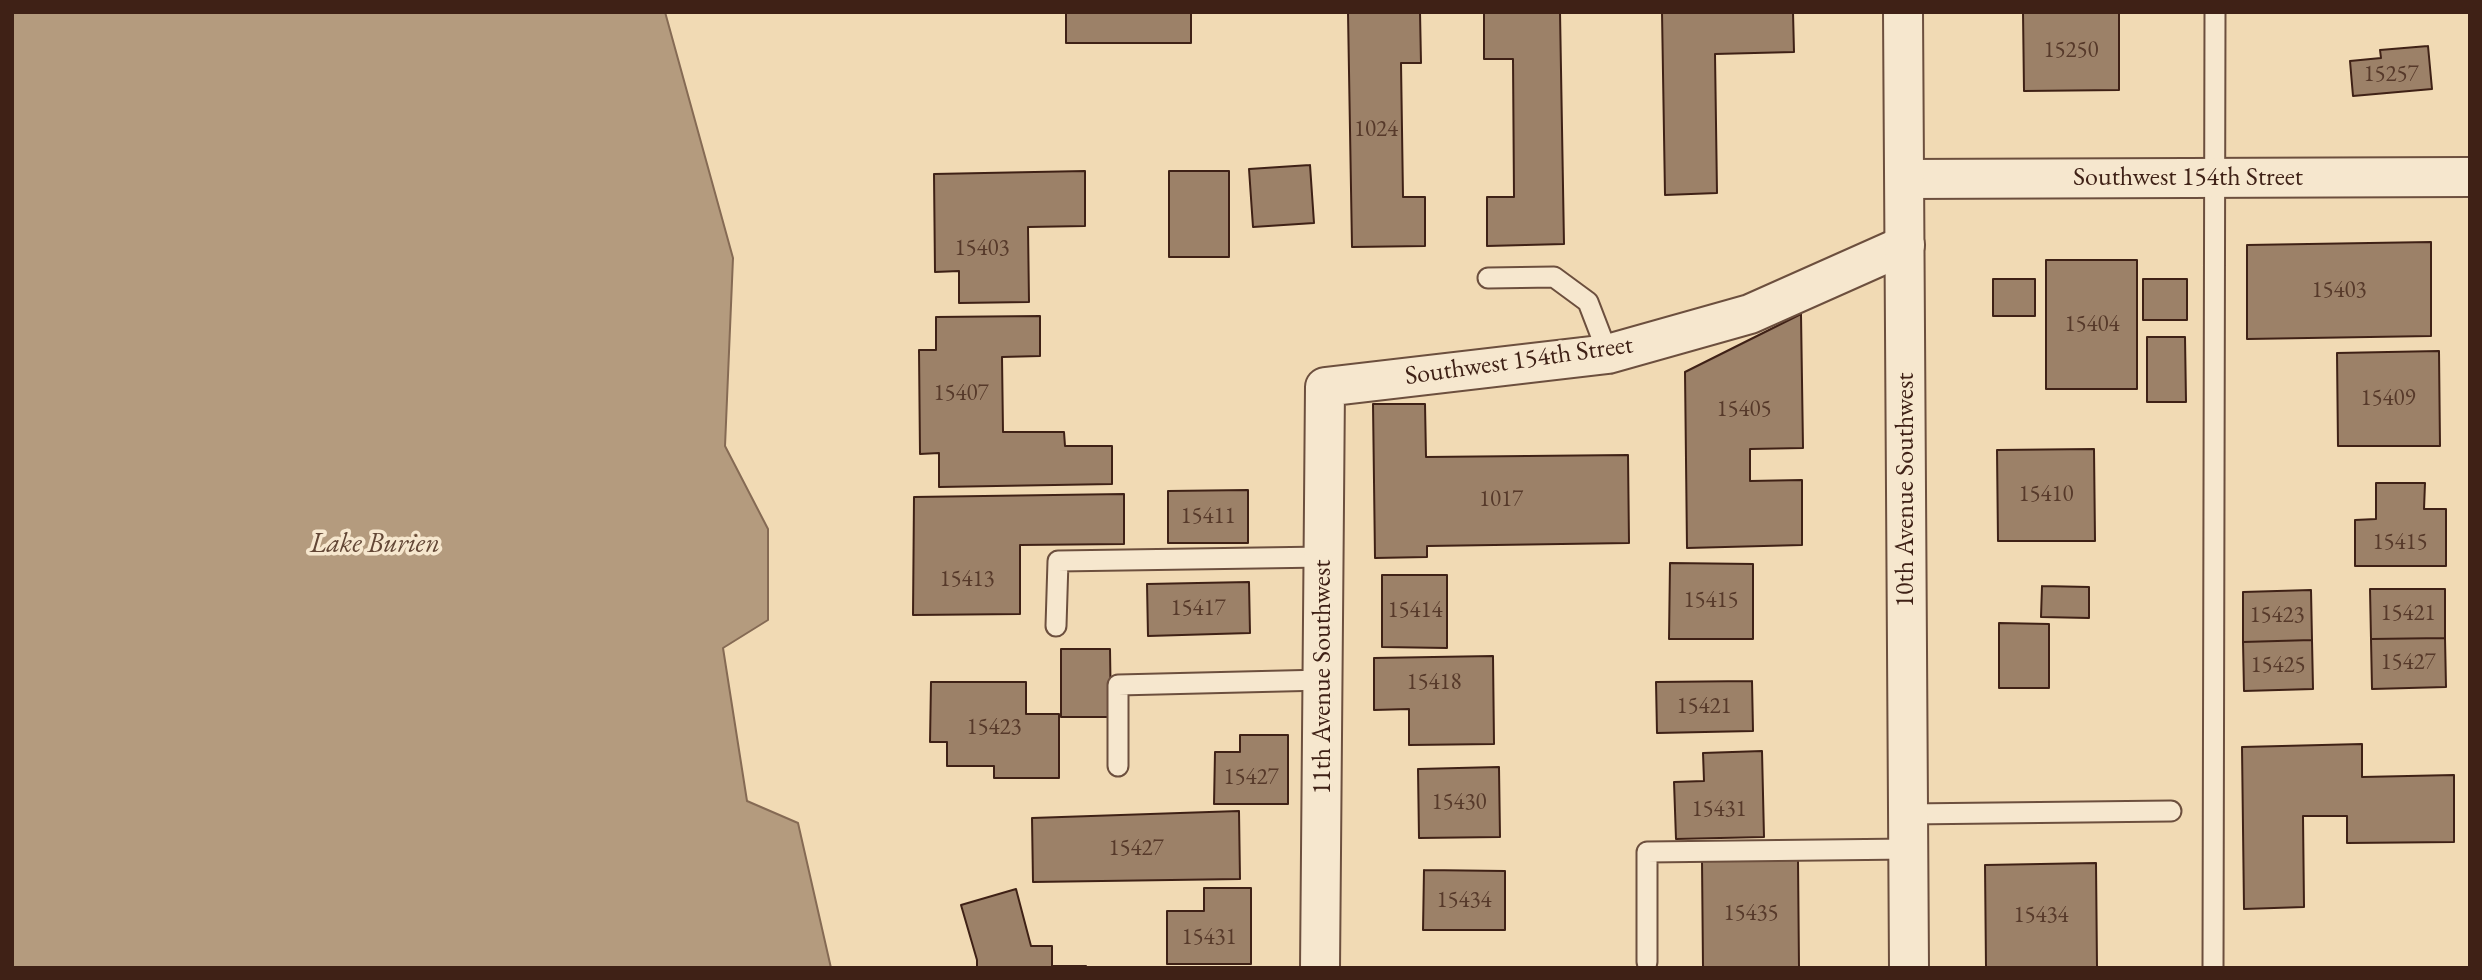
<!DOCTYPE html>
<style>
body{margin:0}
#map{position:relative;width:2482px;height:980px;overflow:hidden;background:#f1dab4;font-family:"EB Garamond",serif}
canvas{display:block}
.frame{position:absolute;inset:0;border:14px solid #3f2116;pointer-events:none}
</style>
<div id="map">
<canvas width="2482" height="980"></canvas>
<div class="frame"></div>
</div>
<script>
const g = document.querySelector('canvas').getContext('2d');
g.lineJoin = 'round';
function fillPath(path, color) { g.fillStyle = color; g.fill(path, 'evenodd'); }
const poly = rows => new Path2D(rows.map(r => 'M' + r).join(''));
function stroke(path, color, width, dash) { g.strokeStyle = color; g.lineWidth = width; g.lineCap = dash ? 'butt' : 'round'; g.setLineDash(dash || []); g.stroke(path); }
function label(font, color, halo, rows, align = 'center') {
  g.font = font + ' "EB Garamond",serif'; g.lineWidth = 7; g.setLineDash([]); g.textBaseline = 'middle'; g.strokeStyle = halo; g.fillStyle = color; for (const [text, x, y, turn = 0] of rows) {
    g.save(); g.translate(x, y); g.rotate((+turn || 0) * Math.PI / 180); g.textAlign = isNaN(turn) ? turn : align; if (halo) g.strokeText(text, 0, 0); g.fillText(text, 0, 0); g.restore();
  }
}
const water = poly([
 [12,12,665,12,733,258,725,446,768,529,768,620,723,648,747,801,798,823,831,968,12,968,12,12]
]);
const building = poly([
 [1066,12,1191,12,1191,43,1066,43,1066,12],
 [1420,12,1421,63,1401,63,1403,197,1425,197,1425,246,1352,247,1348,13,1420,12],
 [1484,12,1560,12,1564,244,1487,246,1487,197,1514,197,1513,59,1484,59,1484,12],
 [1662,12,1793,12,1794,52,1715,54,1717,193,1665,195,1662,12],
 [2023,12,2119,12,2119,90,2024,91,2023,12],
 [2428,46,2432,89,2353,96,2350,61,2381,58,2380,50,2428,46],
 [1310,165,1314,223,1253,227,1249,169,1310,165],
 [1085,171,1085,226,1028,227,1029,302,959,303,959,271,935,272,934,174,1085,171],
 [1169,171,1229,171,1229,257,1169,257,1169,171],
 [2431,242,2431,336,2247,339,2247,245,2431,242],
 [2046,260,2137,260,2137,389,2046,389,2046,260],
 [1993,279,2035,279,2035,316,1993,316,1993,279],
 [2143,279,2187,279,2187,320,2143,320,2143,279],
 [1801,314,1803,448,1750,449,1750,481,1802,480,1802,545,1687,548,1685,372,1801,314],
 [1040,316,1040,356,1002,357,1003,432,1064,432,1065,446,1112,446,1112,484,939,487,939,453,920,454,919,350,936,350,936,317,1040,316],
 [2147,337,2185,337,2186,402,2147,402,2147,337],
 [2439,351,2440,446,2338,446,2337,353,2439,351],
 [1373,404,1425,404,1426,457,1628,455,1629,543,1427,546,1427,557,1375,558,1373,404],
 [2094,449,2095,541,1998,541,1997,450,2094,449],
 [2376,483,2425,483,2424,509,2446,509,2446,566,2355,566,2355,520,2376,519,2376,483],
 [1248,490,1248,543,1168,543,1168,491,1248,490],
 [1124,494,1124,544,1020,545,1020,614,913,615,914,497,1124,494],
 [1670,563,1753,564,1753,639,1669,639,1670,563],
 [1382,575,1447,575,1447,648,1382,647,1382,575],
 [1249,582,1250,633,1148,636,1147,584,1249,582],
 [2042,586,2089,587,2089,618,2041,617,2042,586],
 [2370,589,2445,589,2445,638,2371,639,2370,589],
 [2311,590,2312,640,2243,642,2243,592,2311,590],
 [1999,623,2049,624,2049,688,1999,688,1999,623],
 [2445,638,2446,687,2372,689,2371,639,2445,638],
 [2312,640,2313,689,2244,691,2243,642,2312,640],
 [1061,649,1110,649,1111,717,1061,717,1061,649],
 [1493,656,1494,744,1409,745,1409,709,1374,710,1374,658,1493,656],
 [1752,681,1753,731,1657,733,1656,682,1752,681],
 [931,682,1026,682,1026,714,1059,714,1059,778,994,778,994,766,947,766,947,742,930,742,931,682],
 [1240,735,1288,735,1288,804,1214,804,1215,752,1240,752,1240,735],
 [2362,744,2362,777,2454,775,2454,842,2347,843,2347,816,2303,816,2304,907,2244,909,2242,747,2362,744],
 [1762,751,1764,837,1676,839,1674,782,1704,781,1703,753,1762,751],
 [1499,767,1500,837,1419,838,1418,769,1499,767],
 [1239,811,1240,879,1033,882,1032,818,1239,811],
 [1702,860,1798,860,1799,968,1703,968,1702,860],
 [2096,863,2097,968,1986,968,1985,865,2096,863],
 [1424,870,1505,871,1505,930,1423,930,1424,870],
 [1204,888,1251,888,1251,964,1167,964,1167,911,1204,911,1204,888],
 [1016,889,1031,946,1052,946,1052,966,1086,966,1085,968,977,968,977,960,961,905,1016,889]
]);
const service = poly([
 [1488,278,1554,277,1588,302,1608,354],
 [1056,626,1058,561,1324,557],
 [1118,766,1118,685,1324,680],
 [1908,814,2171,811],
 [1647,962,1647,852,1909,849],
 [2213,968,2215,12]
]);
const minor = poly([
 [1905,179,2470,177],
 [1320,968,1325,387,1608,354,1750,314,1905,245]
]);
const tertiary = poly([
 [1903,12,1909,968]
]);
const numberNames = [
 ["15250",2071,51],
 ["15257",2391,75],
 ["1024",1376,130],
 ["15403",982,249],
 ["15403",2339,291],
 ["15404",2092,325],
 ["15407",961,394],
 ["15409",2388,399],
 ["15405",1744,410],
 ["15410",2046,495],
 ["1017",1501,500],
 ["15411",1208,517],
 ["15415",2400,543],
 ["15413",967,580],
 ["15415",1711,601],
 ["15417",1198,609],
 ["15414",1415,611],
 ["15421",2408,614],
 ["15423",2277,616],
 ["15427",2408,663],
 ["15425",2278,666],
 ["15418",1434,683],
 ["15421",1704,707],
 ["15423",994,728],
 ["15427",1251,778],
 ["15430",1459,803],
 ["15431",1719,810],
 ["15427",1136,849],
 ["15434",1464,901],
 ["15435",1751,914],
 ["15434",2041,916],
 ["15431",1209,938]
];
const streetNames = [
 ["Southwest 154th Street",2188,178],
 ["Southwest 154th Street",1519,361,-8],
 ["10th Avenue Southwest",1906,490,-90],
 ["11th Avenue Southwest",1323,677,-90]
];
const waterNames = [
 ["Lake Burien",375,544]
];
fillPath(water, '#b49b7e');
stroke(water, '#856a54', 2);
fillPath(building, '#9c8168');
stroke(building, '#3f2116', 2);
stroke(service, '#6c4f3e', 23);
stroke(minor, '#6c4f3e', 42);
stroke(tertiary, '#6c4f3e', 42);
stroke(service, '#f6e7ce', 19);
stroke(minor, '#f6e7ce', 38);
stroke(tertiary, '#f6e7ce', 38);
label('23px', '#56392a', null, numberNames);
label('26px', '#3f2116', '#f6e7ce', streetNames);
label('italic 28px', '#624635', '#f6e7ce', waterNames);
</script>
